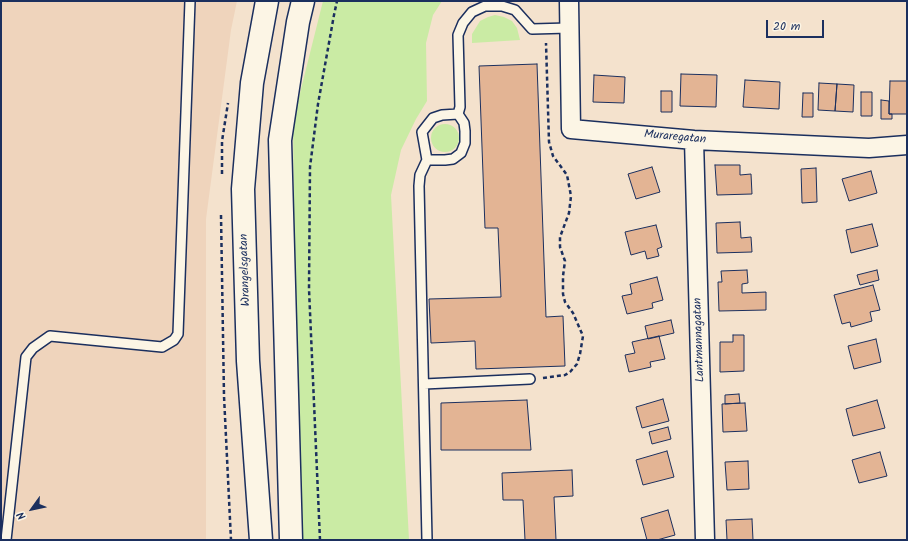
<!DOCTYPE html>
<style>
body{margin:0}
#map{position:relative;width:908px;height:541px;overflow:hidden;background:#f4e2cd;font-family:Kalam,sans-serif}
canvas{display:block}
.frame{position:absolute;inset:0;border:2px solid #1b2f5e;pointer-events:none}
.north{position:absolute;left:12px;top:489px;width:40px;height:40px;-webkit-text-stroke:3px #fcf5e5;paint-order:stroke;rotate:237deg;font-size:11px;font-weight:700;line-height:16px;text-align:center;color:#1b2f5e}
.north::after{content:'';display:block;margin:auto;width:14px;height:18px;background:#1b2f5e;clip-path:polygon(50% 0,100% 100%,50% 72%,0 100%)}
.scale{position:absolute;left:766px;top:20px;width:58px;height:18px;box-sizing:border-box;border:2px solid #1b2f5e;border-top:0;padding-left:5px;font-size:12px;line-height:14px;white-space:nowrap;color:#1b2f5e;-webkit-text-stroke:3px #fcf5e5;paint-order:stroke}
</style>
<div id="map">
<canvas width="908" height="541"></canvas>
<div class="frame"></div>
<div class="north">N</div>
<div class="scale">20 m</div>
</div>
<script>
const g = document.querySelector('canvas').getContext('2d');
g.lineJoin = 'round';
function fillPath(path, color) { g.fillStyle = color; g.fill(path, 'evenodd'); }
const poly = rows => new Path2D(rows.map(r => 'M' + r).join(''));
function stroke(path, color, width, dash) { g.strokeStyle = color; g.lineWidth = width; g.lineCap = dash ? 'butt' : 'round'; g.setLineDash(dash || []); g.stroke(path); }
function label(font, color, halo, rows, align = 'center') {
  g.font = font + ' Kalam,sans-serif'; g.lineWidth = 3.5; g.setLineDash([]); g.textBaseline = 'middle'; g.strokeStyle = halo; g.fillStyle = color; for (const [text, x, y, turn = 0] of rows) {
    g.save(); g.translate(x, y); g.rotate((+turn || 0) * Math.PI / 180); g.textAlign = isNaN(turn) ? turn : align; if (halo) g.strokeText(text, 0, 0); g.fillText(text, 0, 0); g.restore();
  }
}
const built = poly([
 [1,1,237,1,231,30,206,219,206,540,1,540]
]);
const green = poly([
 [323,1,442,1,433,15,426,43,427,101,416,119,401,150,391,195,409,540,297,540,293,121],
 [495,15,504,17,512,21,517,28,520,40,472,43,472,34,480,21,488,17],
 '431 138a14 14 0 1 1 28 0a14 14 0 1 1-28 0Z'
]);
const building = poly([
 [537,64,546,317,563,316,565,366,476,369,475,341,431,343,429,299,501,297,498,228,485,228,479,66,537,64],
 [681,74,717,75,716,107,680,106,681,74],
 [594,75,625,77,624,103,593,102,594,75],
 [745,80,780,82,779,109,743,107,745,80],
 [890,81,907,81,907,114,889,114,890,81],
 [819,83,837,84,835,111,818,110,819,83],
 [837,84,854,85,853,112,835,111,837,84],
 [661,91,672,91,672,112,661,112,661,91],
 [861,92,872,92,872,116,861,116,861,92],
 [803,93,813,93,813,117,802,117,803,93],
 [881,100,889,101,889,114,892,114,892,119,881,119,881,100],
 [715,165,740,165,740,175,751,174,752,194,717,195,715,165],
 [652,167,660,192,636,199,628,174,652,167],
 [816,168,817,202,802,203,801,169,816,168],
 [871,171,877,193,849,201,842,179,871,171],
 [740,222,741,238,751,237,752,252,717,253,716,223,740,222],
 [872,224,878,246,851,253,846,230,872,224],
 [656,225,662,247,657,249,659,256,647,259,645,251,631,255,625,232,656,225],
 [747,270,748,283,742,284,742,293,766,292,766,310,719,311,718,282,722,282,721,271,747,270],
 [877,270,879,280,860,285,857,275,877,270],
 [657,277,663,300,652,303,653,308,627,314,622,296,632,294,630,284,657,277],
 [873,285,880,310,870,312,872,321,851,327,850,322,842,324,834,295,873,285],
 [671,320,674,333,648,339,645,326,671,320],
 [733,335,744,335,744,371,720,372,720,342,733,342,733,335],
 [659,336,665,359,650,362,651,367,629,372,625,355,635,353,632,342,659,336],
 [876,339,881,362,854,369,848,346,876,339],
 [739,394,740,403,725,404,725,395,739,394],
 [663,399,669,421,642,428,636,407,663,399],
 [527,400,531,450,441,450,441,403,527,400],
 [877,400,885,428,853,436,846,409,877,400],
 [745,403,747,431,723,432,722,404,745,403],
 [668,427,671,439,652,444,649,432,668,427],
 [667,451,674,477,643,485,636,460,667,451],
 [880,452,887,476,859,483,852,460,880,452],
 [748,461,749,489,727,490,725,462,748,461],
 [572,470,573,496,554,497,556,540,525,540,523,500,503,500,502,473,572,470],
 [668,510,675,535,657,540,647,540,641,518,668,510],
 [752,519,753,540,727,540,726,520,752,519]
]);
const path = poly([
 [222,174,222,141,228,103],
 [221,215,224,396,231,540],
 [543,378,565,375,570,372,577,364,580,354,583,336,573,313,565,302,563,294,563,276,565,261,560,247,560,237,569,213,571,196,567,175,553,156,549,142,546,43],
 [320,540,309,289,310,167,318,104,334,15,337,1]
]);
const lane = poly([
 [427,160,422,132,433,118,442,115,458,114,460,107,458,35,463,23,472,12,485,6,502,6,515,10,532,29,569,28],
 [424,384,530,379],
 [6,540,26,357,33,348,50,336,162,347,174,340,178,334,190,1],
 [427,540,419,186,420,175,427,160,445,160,453,159,461,153,465,143,465,131,464,123,458,114]
]);
const street = poly([
 [569,1,571,129,694,140,869,148,907,145],
 [694,140,705,540]
]);
const secondary = poly([
 [261,540,248,361,243,189,252,83,267,1],
 [291,540,280,140,298,22,303,1]
]);
const streetNames = [
 ["Muraregatan",675,138,5],
 ["Wrangelsgatan",246,270,-92],
 ["Lantmannagatan",700,340,-92]
];
fillPath(built, '#efd4bc');
fillPath(green, '#caeba4');
fillPath(building, '#e3b494');
stroke(building, '#1b2f5e', 1);
stroke(lane, '#1b2f5e', 12);
stroke(street, '#1b2f5e', 21);
stroke(secondary, '#1b2f5e', 25);
stroke(path, '#1b2f5e', 2.5, [4, 3]);
stroke(lane, '#fcf5e5', 9);
stroke(street, '#fcf5e5', 18);
stroke(secondary, '#fcf5e5', 22);
label('12px', '#1b2f5e', '#fcf5e5', streetNames);
</script>
